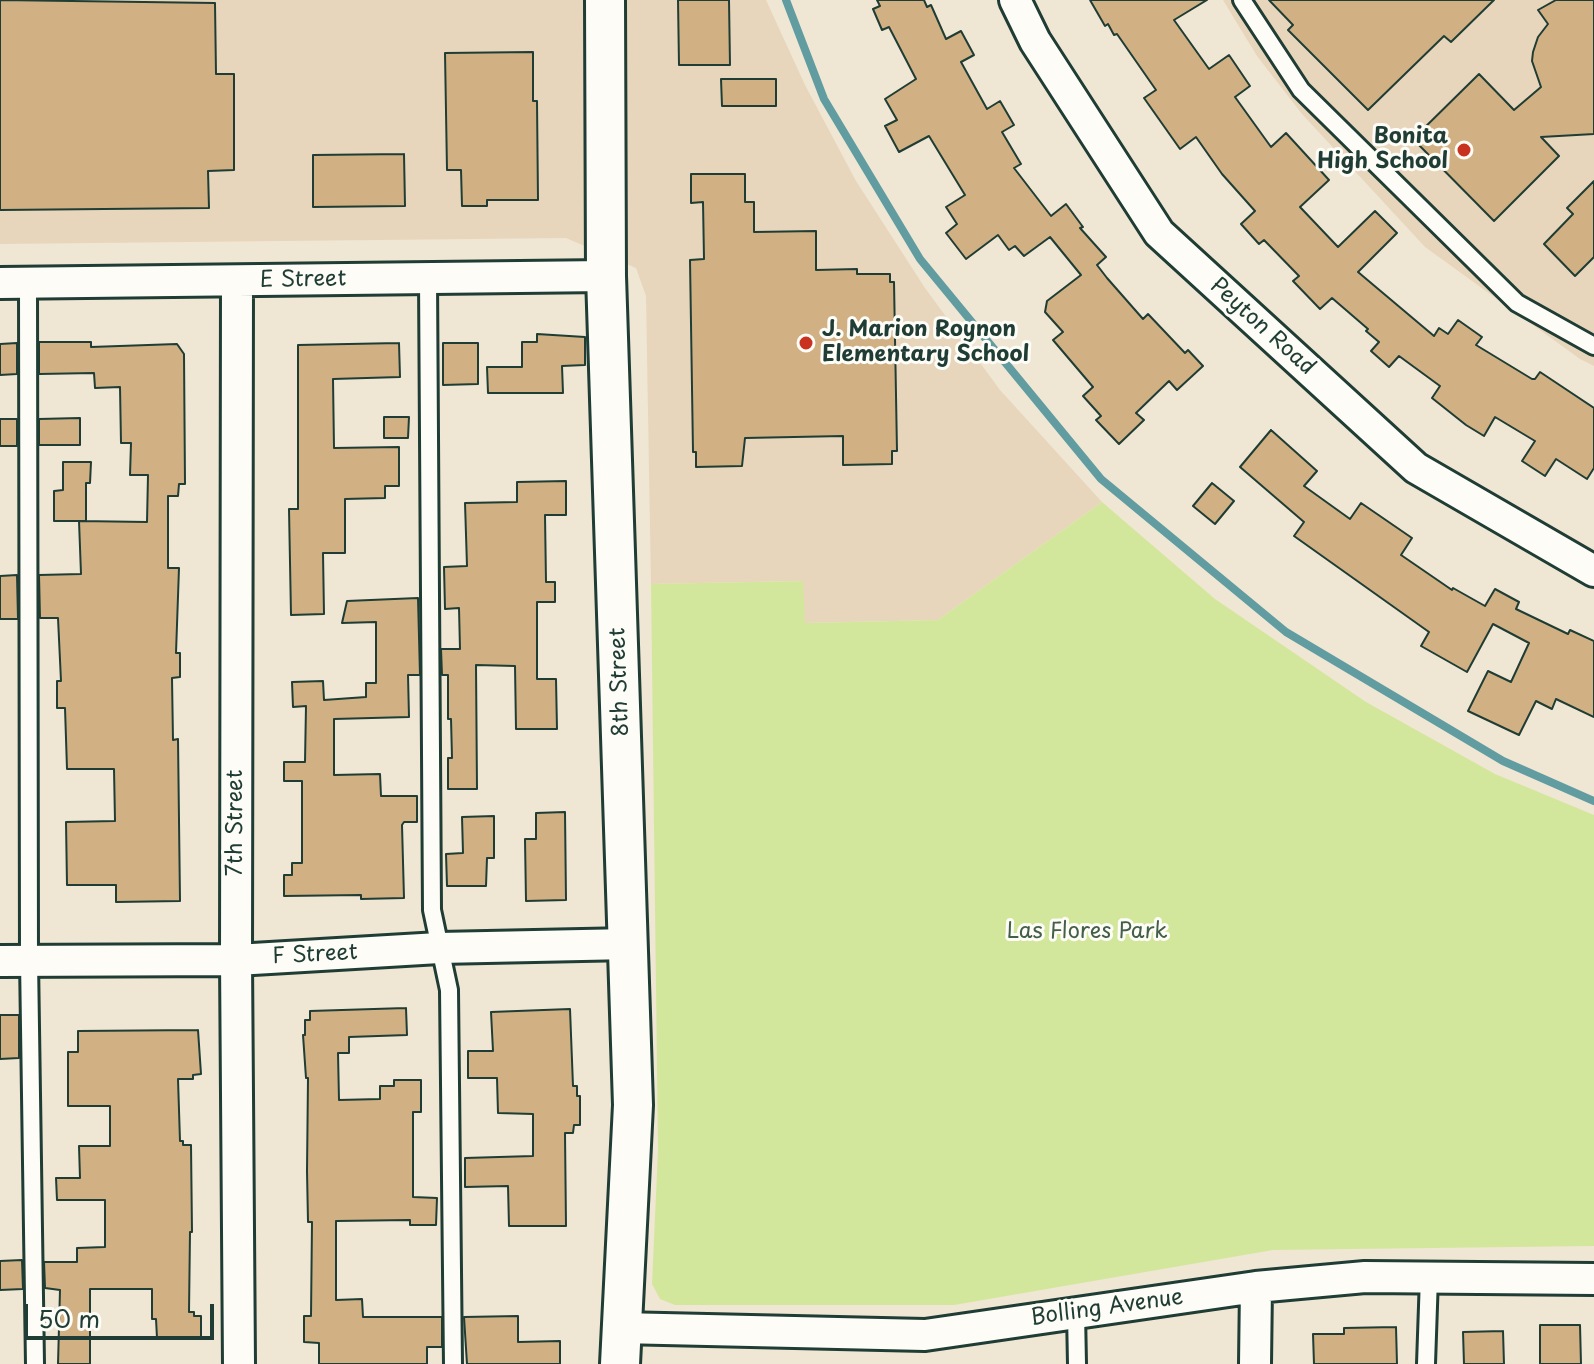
<!DOCTYPE html>
<style>
body{margin:0}
#map{position:relative;width:1594px;height:1364px;overflow:hidden;background:#f0e6d4;font-family:"Playpen Sans",sans-serif}
canvas{display:block}
.scale{position:absolute;left:24px;top:1304px;width:190px;height:36px;box-sizing:border-box;border:4px solid #1f3d34;border-top:0;padding-left:10px;font-size:24px;line-height:28px;white-space:nowrap;color:#1f3d34;-webkit-text-stroke:6px #fdfcf7;paint-order:stroke}
</style>
<div id="map">
<canvas width="1594" height="1364"></canvas>
<div class="scale">50 m</div>
</div>
<script>
const g = document.querySelector('canvas').getContext('2d');
g.lineJoin = 'round';
function fillPath(path, color) { g.fillStyle = color; g.fill(path, 'evenodd'); }
const poly = rows => new Path2D(rows.map(r => 'M' + r).join(''));
function stroke(path, color, width, dash) { g.strokeStyle = color; g.lineWidth = width; g.lineCap = dash ? 'butt' : 'round'; g.setLineDash(dash || []); g.stroke(path); }
function label(font, color, halo, rows, align = 'center') {
  g.font = font + ' "Playpen Sans",sans-serif'; g.lineWidth = 6; g.setLineDash([]); g.textBaseline = 'middle'; g.strokeStyle = halo; g.fillStyle = color; for (const [text, x, y, turn = 0] of rows) {
    g.save(); g.translate(x, y); g.rotate((+turn || 0) * Math.PI / 180); g.textAlign = isNaN(turn) ? turn : align; if (halo) g.strokeText(text, 0, 0); g.fillText(text, 0, 0); g.restore();
  }
}
const built = poly([
 [0,0,766,0,805,85,856,181,925,288,1000,390,1102,502,938,620,804,623,802,581,651,584,646,296,636,268,566,238,0,244],
 [1223,0,1594,0,1594,366,1580,359,1425,247,1302,114,1257,56]
]);
const green = poly([
 [1102,502,1215,599,1366,702,1495,774,1594,815,1594,1246,1273,1250,954,1305,675,1305,660,1299,652,1284,658,1150,651,584,803,581,805,623,938,620]
]);
const stream = poly([
 [786,0,824,99,920,259,1101,479,1286,632,1503,761,1594,801]
]);
const building = poly([
 [0,0,215,3,216,74,234,74,234,170,208,171,209,208,0,210,0,0],
 [678,0,729,0,730,65,679,65,678,0],
 [877,0,924,0,927,7,931,5,946,39,961,31,974,55,961,62,987,109,1000,101,1014,125,1002,132,1021,164,1014,168,1051,216,1066,204,1083,227,1080,228,1106,257,1097,265,1107,278,1143,319,1148,314,1185,353,1188,350,1203,366,1177,390,1169,381,1136,413,1144,420,1119,444,1096,420,1101,416,1083,396,1093,387,1053,340,1063,332,1045,312,1047,301,1081,275,1050,237,1024,256,1015,246,1009,250,998,235,966,259,946,233,957,224,946,207,965,195,929,136,899,152,885,126,897,120,885,99,916,79,889,27,882,30,873,9,880,6,877,0],
 [1090,0,1207,0,1174,20,1209,69,1229,55,1250,86,1235,97,1271,147,1286,133,1329,180,1300,207,1338,247,1375,211,1397,233,1358,272,1434,336,1439,328,1448,334,1458,320,1482,337,1476,345,1532,379,1535,379,1540,372,1594,408,1594,468,1587,479,1556,459,1545,476,1522,461,1535,441,1495,417,1484,436,1466,425,1432,398,1440,386,1399,356,1389,367,1371,351,1379,342,1366,331,1368,329,1332,298,1320,309,1293,281,1299,276,1264,240,1259,244,1241,224,1255,211,1222,174,1196,137,1180,149,1144,98,1156,90,1117,34,1114,35,1108,24,1105,26,1090,0],
 [1269,0,1494,0,1451,42,1444,36,1368,110,1288,30,1293,25,1269,0],
 [1556,0,1594,0,1594,134,1541,137,1559,156,1494,221,1413,139,1479,74,1514,110,1541,87,1532,61,1533,52,1538,37,1548,24,1538,10,1556,0],
 [533,52,533,101,537,101,538,200,487,200,487,206,462,206,461,170,447,170,445,53,533,52],
 [721,79,776,79,776,106,722,106,721,79],
 [404,154,405,206,313,207,313,155,404,154],
 [691,174,745,174,745,202,754,202,754,232,816,231,816,270,857,269,857,274,890,274,890,282,894,282,897,451,892,451,892,464,843,465,843,436,745,438,742,466,696,467,696,452,693,452,690,260,704,259,703,202,691,203,691,174],
 [1594,181,1594,257,1575,276,1544,244,1573,214,1567,208,1594,181],
 [537,334,585,337,585,365,562,366,563,393,488,393,487,367,522,367,522,342,537,342,537,334],
 [39,342,91,342,91,347,177,344,184,354,185,484,179,484,178,496,168,496,168,568,179,568,176,653,180,653,180,677,172,678,173,740,178,739,180,901,116,902,116,885,67,885,66,822,115,821,114,769,67,769,65,708,57,708,57,681,61,681,58,618,40,618,39,575,81,574,79,521,147,522,148,475,130,475,131,443,121,443,120,387,95,388,94,373,39,374,39,342],
 [17,343,17,374,0,375,0,344,17,343],
 [399,343,400,377,333,379,334,448,399,447,399,486,385,486,385,498,345,499,345,553,323,553,324,614,291,615,289,509,298,509,298,345,399,343],
 [443,343,478,343,478,384,443,385,443,343],
 [384,417,409,417,408,438,384,438,384,417],
 [80,418,80,445,39,445,39,419,80,418],
 [0,419,17,419,17,446,0,446,0,419],
 [1271,430,1317,471,1304,486,1350,519,1361,503,1412,538,1401,555,1452,590,1453,588,1485,606,1495,589,1519,602,1516,609,1568,634,1570,630,1594,641,1594,717,1556,699,1552,709,1536,701,1519,735,1468,711,1488,671,1511,682,1529,643,1493,624,1467,672,1421,646,1429,632,1294,536,1304,522,1240,467,1271,430],
 [63,462,91,462,90,483,86,483,86,521,54,521,54,491,63,490,63,462],
 [566,481,566,515,545,515,546,582,555,582,555,602,537,602,537,679,556,679,557,729,516,729,515,666,476,665,477,789,448,789,448,758,452,758,451,719,448,719,448,675,442,675,441,649,460,649,459,608,445,609,444,567,467,566,465,503,517,502,517,482,566,481],
 [1212,483,1234,501,1215,524,1193,506,1212,483],
 [17,575,18,619,0,619,0,576,17,575],
 [418,598,420,675,408,675,409,717,334,719,334,775,380,774,381,796,417,796,417,822,404,822,402,825,404,898,361,899,361,895,284,896,284,875,292,875,292,863,302,863,302,781,284,781,284,762,305,762,306,706,293,707,292,682,323,681,324,700,366,697,366,683,376,683,376,622,342,623,347,601,418,598],
 [565,812,566,900,526,901,525,839,536,839,536,813,565,812],
 [494,816,494,858,487,858,486,886,447,886,446,854,463,853,462,817,494,816],
 [406,1008,407,1035,349,1037,349,1053,338,1053,339,1100,380,1099,380,1086,394,1086,394,1080,421,1080,421,1112,413,1112,413,1197,437,1198,436,1225,410,1225,410,1220,336,1221,336,1300,362,1299,363,1317,442,1317,442,1347,427,1347,427,1364,319,1364,319,1343,304,1342,304,1316,311,1316,312,1222,308,1222,307,1171,308,1078,306,1078,303,1035,305,1035,305,1020,310,1020,310,1011,406,1008],
 [570,1009,573,1086,577,1086,577,1096,580,1096,580,1125,574,1125,573,1133,565,1133,566,1226,509,1226,508,1186,465,1187,465,1158,533,1156,533,1114,498,1113,497,1078,468,1078,468,1051,493,1051,491,1012,570,1009],
 [0,1015,19,1015,19,1058,0,1059,0,1015],
 [198,1030,201,1074,193,1075,193,1079,178,1079,180,1141,183,1141,183,1145,191,1145,192,1232,190,1232,189,1312,194,1312,194,1316,201,1316,201,1338,157,1338,156,1319,152,1319,152,1289,90,1289,90,1364,58,1364,60,1290,45,1288,44,1262,77,1262,77,1248,105,1247,105,1200,57,1200,56,1178,80,1178,79,1146,110,1146,110,1106,68,1106,68,1052,78,1052,78,1031,198,1030],
 [22,1260,23,1289,0,1290,0,1261,22,1260],
 [518,1316,518,1342,560,1341,560,1364,467,1364,464,1317,518,1316],
 [1540,1325,1580,1325,1581,1364,1540,1364,1540,1325],
 [1396,1327,1397,1364,1314,1364,1313,1334,1344,1334,1344,1328,1396,1327],
 [1503,1331,1504,1364,1464,1364,1463,1332,1503,1331]
]);
const service = poly([
 [1242,0,1301,90,1517,303,1594,346],
 [428,278,432,910,449,990,453,1364],
 [28,282,29,960,35,1364],
 [1076,1313,1077,1364],
 [1426,1364,1429,1277]
]);
const minor = poly([
 [1015,0,1035,41,1159,233,1416,468,1594,571],
 [237,282,236,960,239,1364],
 [0,283,606,276],
 [0,961,236,960,439,948,630,944],
 [620,1328,925,1335,1256,1287,1365,1277,1594,1279],
 [1255,1364,1256,1287]
]);
const tertiary = poly([
 [605,0,606,276,633,1105,620,1364]
]);
const markers = [
 [1464,150,8,"#c8321e"],
 [806,343,8,"#c8321e"]
];
const poiNames = [
 ["Bonita",1448,137],
 ["High School",1448,162],
 ["J. Marion Roynon",822,330,"left"],
 ["Elementary School",822,355,"left"]
];
const streetNames = [
 ["E Street",303,280,-1],
 ["Peyton Road",1262,327,42],
 ["8th Street",620,682,-92],
 ["7th Street",236,823,-90],
 ["F Street",315,955,-3],
 ["Bolling Avenue",1107,1308,-8]
];
const parkNames = [
 ["Las Flores Park",1087,932]
];
fillPath(built, '#e7d6bc');
fillPath(green, '#d3e79c');
stroke(stream, '#609ca0', 8);
fillPath(building, '#d1b184');
stroke(building, '#1f3d34', 2);
stroke(service, '#1f3d34', 22);
stroke(minor, '#1f3d34', 36);
stroke(tertiary, '#1f3d34', 44);
stroke(service, '#fdfcf7', 16);
stroke(minor, '#fdfcf7', 30);
stroke(tertiary, '#fdfcf7', 38);
for (const [x, y, r, color] of markers) { const dot = new Path2D(); dot.arc(x, y, r, 0, 2 * Math.PI); g.fillStyle = color; g.fill(dot); stroke(dot, '#fdfcf7', 3); }
label('bold 22px', '#1f3d34', '#fdfcf7', poiNames, 'right');
label('22px', '#1f3d34', '#fdfcf7', streetNames);
label('22px', '#435f49', '#fdfcf7', parkNames);
</script>
